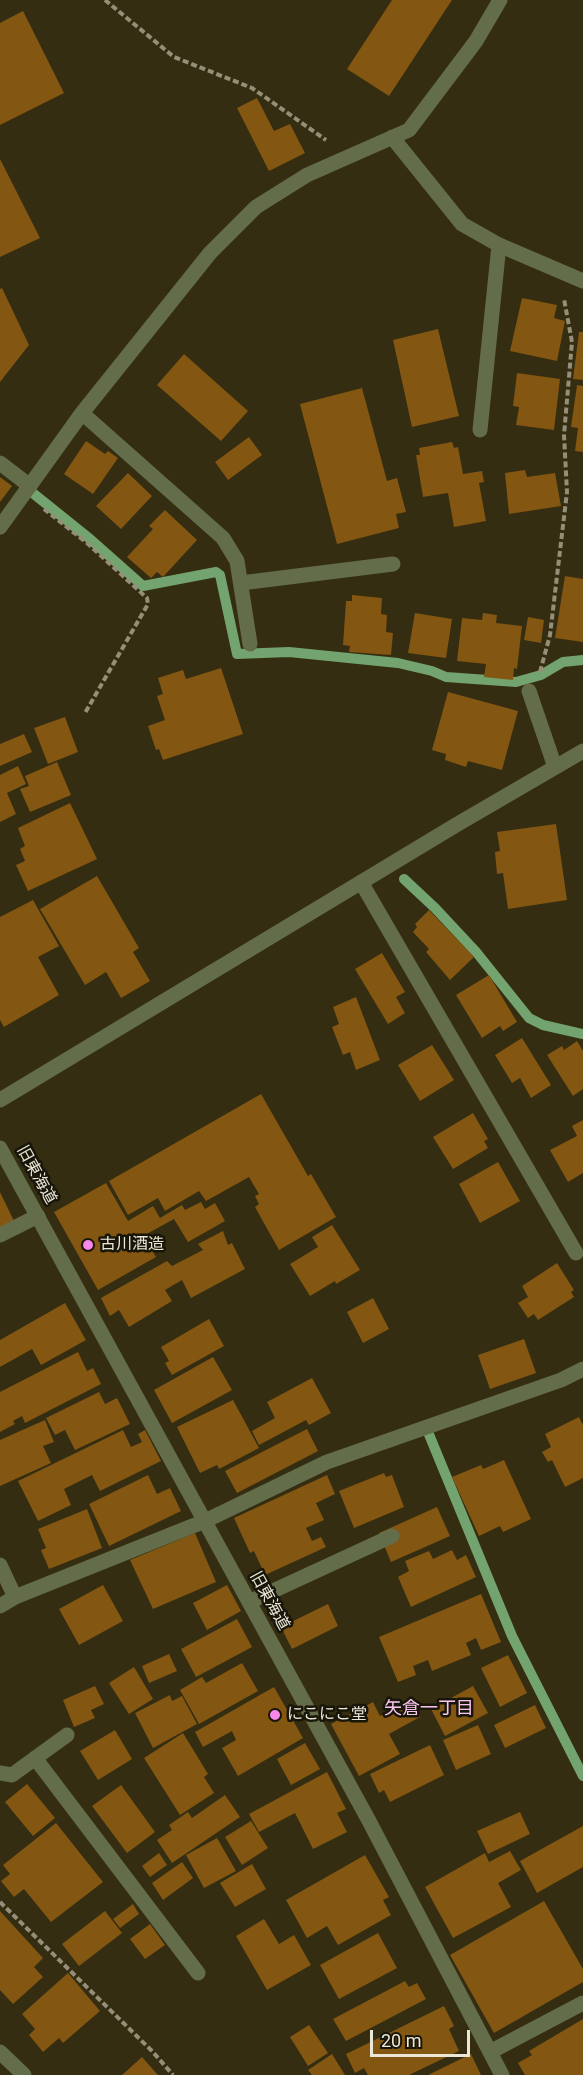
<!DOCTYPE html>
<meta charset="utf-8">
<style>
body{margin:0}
#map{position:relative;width:583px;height:2075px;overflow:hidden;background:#342d11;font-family:Roboto,sans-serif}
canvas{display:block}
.scale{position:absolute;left:370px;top:2030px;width:100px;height:27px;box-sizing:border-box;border:3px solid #ebe7d7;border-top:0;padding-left:8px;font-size:18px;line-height:21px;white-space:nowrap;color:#ebe7d7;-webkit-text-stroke:4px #181509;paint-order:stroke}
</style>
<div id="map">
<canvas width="583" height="2075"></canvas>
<div class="scale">20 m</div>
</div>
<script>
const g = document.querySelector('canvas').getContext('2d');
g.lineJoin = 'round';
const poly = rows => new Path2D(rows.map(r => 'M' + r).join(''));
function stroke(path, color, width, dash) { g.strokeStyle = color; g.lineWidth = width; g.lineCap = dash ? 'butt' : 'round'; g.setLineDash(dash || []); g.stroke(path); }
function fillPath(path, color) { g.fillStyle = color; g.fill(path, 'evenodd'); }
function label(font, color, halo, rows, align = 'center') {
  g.font = font + ' Roboto,"Noto Sans JP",sans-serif'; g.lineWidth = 5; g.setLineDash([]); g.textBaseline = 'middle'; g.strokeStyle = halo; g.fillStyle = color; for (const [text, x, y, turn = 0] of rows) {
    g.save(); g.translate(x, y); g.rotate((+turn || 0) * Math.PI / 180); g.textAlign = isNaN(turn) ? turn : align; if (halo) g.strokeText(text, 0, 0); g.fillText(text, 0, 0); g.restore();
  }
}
const stream = poly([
 [24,486,90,539,143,586,216,572,220,575,237,654,289,652,398,663,432,671,446,677,516,682,541,675,563,662,583,660],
 [404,879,435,908,477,953,529,1018,543,1025,583,1034],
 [428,1432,512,1636,583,1776]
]);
const building = poly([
 [392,0,452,0,389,96,347,69],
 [23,11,64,93,0,125,0,23],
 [257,98,274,131,290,124,305,153,269,171,237,108],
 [0,159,40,238,0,257],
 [2,288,29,345,0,382,0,289],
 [522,298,557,305,554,318,565,321,557,361,510,351],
 [438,329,459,416,412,427,393,340],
 [579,332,583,332,583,380,573,379],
 [184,354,248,411,221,441,157,385],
 [517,373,560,379,554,430,516,425,519,407,513,406],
 [577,385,583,386,583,452,575,451,578,428,571,427],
 [362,388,387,481,397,478,406,512,396,514,399,528,337,544,300,404],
 [249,437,262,455,228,480,215,462],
 [86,441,105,454,108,451,118,458,93,494,64,474],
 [452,442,454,448,458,447,463,474,482,471,484,482,479,483,486,521,454,527,448,493,423,497,416,455,420,455,419,448],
 [525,470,527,477,555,473,561,506,509,514,505,473],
 [128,473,152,496,121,529,96,506],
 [0,477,12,486,0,502],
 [165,510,197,540,163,577,157,572,151,578,127,557,153,529,149,526],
 [565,576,583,579,583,642,555,638],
 [352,595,382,598,381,614,387,615,386,632,393,633,391,655,349,652,350,646,343,645,346,601,352,601],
 [415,613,452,619,446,658,408,653],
 [483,613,497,615,496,623,522,626,517,669,514,668,513,680,484,677,486,664,457,661,462,618,482,620],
 [528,617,544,620,541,643,524,640],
 [221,668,243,734,163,760,159,749,156,750,148,726,165,720,157,696,163,694,158,678,183,670,186,679],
 [448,692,518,711,502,770,468,761,466,767,445,760,446,754,432,750],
 [65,717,78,752,48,764,34,728],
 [24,734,32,752,0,766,0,744],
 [57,762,71,795,30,812,20,789,29,786,25,776],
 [18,766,26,784,7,793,16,814,0,822,0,775],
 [70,803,97,859,28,891,16,865,25,861,20,849,25,846,18,828],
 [556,824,567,900,508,909,503,873,497,874,495,852,500,851,497,832],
 [97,876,139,948,133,952,150,981,121,998,106,972,85,985,40,909],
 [33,900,59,946,38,957,59,995,4,1027,0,1020,0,917],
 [429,910,474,957,450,980,426,952,429,949,413,932,417,927,415,924],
 [382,953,405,992,396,997,405,1013,388,1024,355,969],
 [489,975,517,1022,503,1031,500,1026,482,1038,456,995],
 [356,997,380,1060,356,1070,350,1052,343,1055,332,1027,339,1024,333,1007],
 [522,1038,551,1085,531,1098,520,1078,512,1083,495,1055],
 [577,1041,583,1051,583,1089,573,1096,547,1055,562,1046,564,1050],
 [432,1045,454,1080,420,1101,398,1065],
 [261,1094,308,1176,311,1174,336,1217,279,1250,255,1207,259,1204,255,1196,259,1194,249,1177,206,1201,199,1191,165,1211,158,1198,128,1215,109,1181],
 [473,1113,488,1139,484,1141,488,1148,453,1169,433,1137],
 [583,1120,583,1173,568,1182,550,1150,577,1136,572,1126],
 [498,1162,520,1201,480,1223,459,1184],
 [106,1183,128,1221,153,1206,160,1218,182,1205,185,1210,201,1202,205,1209,215,1203,225,1221,188,1242,174,1219,143,1236,156,1257,98,1290,54,1212],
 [0,1192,14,1221,0,1227],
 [332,1225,360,1270,336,1284,335,1281,310,1296,290,1264,318,1247,312,1237],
 [223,1231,228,1245,232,1243,245,1269,191,1298,182,1280,165,1290,172,1301,129,1327,119,1310,110,1316,101,1298,167,1261,172,1266,203,1250,198,1244],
 [557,1263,574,1290,571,1292,574,1297,538,1320,534,1314,528,1318,518,1303,528,1297,522,1286],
 [373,1298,389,1329,363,1343,347,1312],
 [65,1303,86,1340,41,1365,32,1349,0,1367,0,1340],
 [209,1319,224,1346,172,1375,165,1363,169,1361,161,1347],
 [524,1339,536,1373,490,1389,478,1355],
 [78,1352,87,1371,93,1368,101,1384,25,1423,22,1416,13,1421,15,1424,0,1432,0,1392],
 [213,1357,232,1390,172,1423,154,1390],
 [312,1378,331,1413,309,1425,306,1420,259,1445,252,1431,275,1418,267,1402],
 [99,1392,105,1404,117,1398,130,1424,75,1450,65,1430,55,1435,46,1418],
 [233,1400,259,1448,219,1469,217,1465,200,1473,177,1427],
 [579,1417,583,1425,583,1478,565,1487,552,1460,548,1462,542,1452,551,1447,545,1434],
 [45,1420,54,1442,43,1446,51,1463,0,1486,0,1440],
 [307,1429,318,1451,237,1493,225,1471],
 [123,1430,131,1447,142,1442,138,1434,145,1430,161,1461,100,1491,92,1475,64,1489,71,1505,38,1521,18,1481],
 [504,1460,531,1519,503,1532,500,1526,479,1536,452,1477,481,1465,483,1469],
 [384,1473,386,1477,392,1475,404,1507,354,1528,339,1491],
 [148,1475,157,1494,170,1488,181,1511,109,1546,89,1504],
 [327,1475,335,1494,316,1503,324,1520,306,1528,312,1541,321,1537,326,1547,265,1575,254,1551,250,1553,234,1518],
 [437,1507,450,1536,391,1562,379,1533],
 [87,1509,102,1548,49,1569,41,1550,46,1548,38,1529],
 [195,1533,216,1582,153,1609,130,1560],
 [452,1550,457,1560,466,1555,476,1577,411,1607,398,1577,409,1571,405,1561,429,1551,433,1559],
 [103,1585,123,1621,79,1645,59,1609],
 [227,1585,241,1611,207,1630,193,1603],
 [481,1594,501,1642,481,1650,476,1638,466,1643,471,1655,432,1671,428,1660,413,1666,416,1675,398,1682,379,1637],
 [328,1604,338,1626,292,1649,281,1627],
 [237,1619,252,1647,196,1677,181,1649],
 [169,1654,177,1671,149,1683,142,1666],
 [508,1655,527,1693,500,1707,481,1668],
 [242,1663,258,1691,199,1724,180,1690,202,1677,206,1683],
 [134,1667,153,1699,129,1714,109,1683],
 [95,1686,104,1704,91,1710,95,1718,74,1727,63,1700],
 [473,1686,488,1713,445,1736,431,1709],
 [274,1687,303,1738,238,1776,222,1748,236,1740,232,1731,203,1747,195,1732],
 [170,1695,172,1701,182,1696,197,1724,153,1748,135,1713],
 [411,1700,420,1717,389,1734,400,1754,359,1776,331,1724,373,1702,380,1716],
 [535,1705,546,1728,505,1748,494,1725],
 [478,1725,491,1754,456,1770,443,1740],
 [115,1730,132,1759,98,1780,80,1751],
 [183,1733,208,1774,204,1777,214,1793,180,1815,144,1758],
 [305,1743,320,1769,291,1785,277,1759],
 [430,1745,444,1775,390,1802,384,1790,379,1793,370,1774],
 [327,1772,346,1809,337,1813,347,1832,313,1849,295,1813,259,1832,249,1814],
 [27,1784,55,1818,33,1836,5,1802],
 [121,1785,155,1832,127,1853,92,1806],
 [225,1795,240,1817,172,1863,157,1840,172,1830,169,1825,188,1812,192,1818],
 [520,1812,530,1834,488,1854,477,1831],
 [251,1821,268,1848,242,1865,225,1837],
 [56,1823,103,1882,51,1922,24,1889,14,1897,1,1881,10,1874,3,1865],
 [583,1826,583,1867,537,1893,520,1861],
 [217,1838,236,1871,204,1888,186,1855],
 [510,1851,521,1870,498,1883,511,1907,453,1938,425,1887,485,1853,489,1862],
 [159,1853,167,1865,150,1877,142,1866],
 [365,1855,389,1897,383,1900,391,1915,338,1945,327,1926,307,1938,286,1900],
 [182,1862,193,1878,163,1900,152,1883],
 [252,1864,266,1889,235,1907,220,1883],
 [544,1901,583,1969,583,1982,494,2033,450,1955],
 [133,1904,139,1914,120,1928,113,1919],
 [0,1911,43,1958,34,1967,43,1977,13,2004,0,1990],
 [105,1911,122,1933,79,1966,62,1944],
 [264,1919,279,1944,294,1935,311,1965,267,1990,236,1936],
 [150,1924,165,1945,145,1959,130,1939],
 [378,1933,397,1968,339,1999,320,1965],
 [68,1973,100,2011,63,2043,59,2038,43,2052,29,2035,35,2029,22,2014],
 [405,1981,409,1987,417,1983,426,1999,346,2041,333,2019],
 [444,2006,454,2026,449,2029,459,2051,409,2075,368,2075,364,2068,355,2073,346,2054],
 [583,2019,583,2075,525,2075,518,2063,532,2055,529,2051],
 [309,2025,328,2053,308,2066,290,2037],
 [332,2054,345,2075,312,2075,308,2070],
 [471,2054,481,2075,428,2075],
 [142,2057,158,2075,122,2075]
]);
const path = poly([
 [105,0,174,57,252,88,326,140],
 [44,509,87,543,147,598,148,604,85,713],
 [540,672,550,635,567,492,564,435,572,342,564,299],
 [0,1902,152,2051,173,2075]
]);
const service = poly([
 [480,430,499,245],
 [0,463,30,486],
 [529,691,555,767],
 [0,1235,38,1216],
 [0,1565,15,1597],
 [35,1758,198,1973],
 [0,1773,12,1775,67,1735]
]);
const minor = poly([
 [392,137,462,224,499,245,583,281],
 [82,413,223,538,237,561,250,644],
 [0,527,82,413,210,253,256,207,307,175,409,130,476,41,500,0],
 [241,583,393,564],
 [361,882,576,1253],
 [0,1100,456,825,583,751],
 [0,1148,368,1819,502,2075],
 [249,1602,392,1536],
 [0,1606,15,1597,205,1521,327,1462,561,1380,583,1369],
 [0,2052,24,2075],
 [490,2052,583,2003]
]);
const markers = [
 [88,1245,6,"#f987e9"],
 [275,1715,6,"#f987e9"]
];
const streetNames = [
 ["旧東海道",36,1175,61],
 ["旧東海道",269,1601,61]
];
const poiNames = [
 ["古川酒造",100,1245],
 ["にこにこ堂",287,1715]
];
const neighbourhoodNames = [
 ["矢倉一丁目",429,1709]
];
stroke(stream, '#73a36f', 10);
fillPath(building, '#835611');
stroke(path, '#958f7a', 4, [6, 3]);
stroke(service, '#646d49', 15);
stroke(minor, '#646d49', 15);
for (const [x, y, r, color] of markers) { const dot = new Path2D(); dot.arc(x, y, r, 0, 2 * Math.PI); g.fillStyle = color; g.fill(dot); stroke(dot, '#181509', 2); }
label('16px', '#ebe7d7', '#181509', streetNames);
label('16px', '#ebe7d7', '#181509', poiNames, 'left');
label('18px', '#f9c5f0', '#181509', neighbourhoodNames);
</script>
